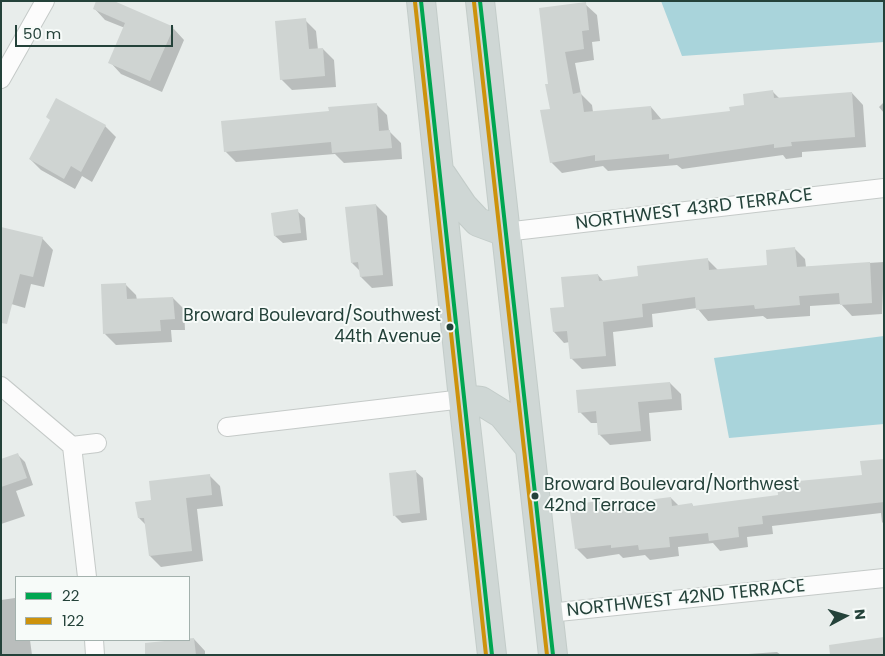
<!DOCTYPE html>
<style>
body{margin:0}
#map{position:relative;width:885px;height:656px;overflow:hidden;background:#e8edeb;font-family:Poppins,sans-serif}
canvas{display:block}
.frame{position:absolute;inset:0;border:2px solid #24423a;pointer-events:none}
.legend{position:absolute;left:15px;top:576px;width:175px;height:65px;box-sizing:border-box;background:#f7fbf9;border:1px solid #a3b1ad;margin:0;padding:6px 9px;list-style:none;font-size:15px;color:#24423a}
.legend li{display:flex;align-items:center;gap:10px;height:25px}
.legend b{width:25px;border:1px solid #a3b1ad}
.north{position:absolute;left:820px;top:591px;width:50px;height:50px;-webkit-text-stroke:4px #f7fbf9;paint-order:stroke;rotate:84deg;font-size:14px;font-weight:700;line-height:20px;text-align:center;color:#24423a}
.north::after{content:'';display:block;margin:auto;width:18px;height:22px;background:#24423a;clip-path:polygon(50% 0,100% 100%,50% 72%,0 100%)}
.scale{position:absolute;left:15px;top:25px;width:158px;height:22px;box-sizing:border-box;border:2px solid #24423a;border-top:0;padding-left:6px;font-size:15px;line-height:18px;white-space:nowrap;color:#24423a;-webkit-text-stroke:4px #f7fbf9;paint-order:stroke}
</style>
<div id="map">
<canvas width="885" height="656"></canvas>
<div class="frame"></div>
<ul class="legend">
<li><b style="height:6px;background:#00a651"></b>22</li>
<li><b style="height:6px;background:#cd920c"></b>122</li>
</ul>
<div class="north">N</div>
<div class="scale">50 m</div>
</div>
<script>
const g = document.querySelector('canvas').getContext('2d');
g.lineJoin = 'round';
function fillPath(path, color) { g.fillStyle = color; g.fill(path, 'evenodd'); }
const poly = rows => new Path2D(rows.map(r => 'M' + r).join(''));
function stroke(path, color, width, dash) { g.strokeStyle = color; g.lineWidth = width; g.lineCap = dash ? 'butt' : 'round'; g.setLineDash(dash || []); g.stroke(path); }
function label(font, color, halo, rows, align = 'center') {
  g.font = font + ' Poppins,sans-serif'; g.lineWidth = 4; g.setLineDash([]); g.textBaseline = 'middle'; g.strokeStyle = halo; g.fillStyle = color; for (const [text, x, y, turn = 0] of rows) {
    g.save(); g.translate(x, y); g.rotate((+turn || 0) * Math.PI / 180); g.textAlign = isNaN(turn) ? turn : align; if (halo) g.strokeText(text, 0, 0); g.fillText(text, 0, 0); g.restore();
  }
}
const water = poly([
 [661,1,884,1,884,42,682,56],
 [884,336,884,424,729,438,714,358]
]);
const shadow = poly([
 [585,4,597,15,600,41,592,42,594,60,575,63,581,94,592,105,593,112,651,107,662,120,731,112,773,92,780,99,852,93,863,105,866,147,802,152,802,157,786,159,783,155,682,169,677,165,608,171,603,166,562,173,551,162,550,85],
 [94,8,173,28,184,40,162,92,121,74,110,62,125,28,105,20],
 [305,20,316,31,318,50,323,49,334,60,336,87,292,90,281,79],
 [884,102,884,113,879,107],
 [376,104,387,115,389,131,401,143,402,159,344,163,335,154,236,162,225,151,330,112],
 [105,126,116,137,92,182,82,176,75,189,41,170,30,159],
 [376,205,387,216,393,286,372,288,361,277,360,271,352,263],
 [297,211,305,218,307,240,283,243,275,236],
 [42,238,53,250,44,287,31,284,25,308,1,301],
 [795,249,805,259,806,267,884,262,882,314,852,316,841,304,810,306,810,316,767,319,763,316,708,321,697,308,652,314,653,327,613,332,616,366,582,369,571,358,570,342,564,343,554,332,566,308,598,275,604,282,639,277,707,259,718,270,769,266],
 [125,284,136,295,137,300,173,298,184,309,185,330,171,330,172,342,116,345,105,334],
 [670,383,681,394,682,410,649,413,651,441,610,445,599,434,598,423,591,423,580,412],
 [18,455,25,462,33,485,16,491,25,516,1,524,1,461],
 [884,460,884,524,882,522,881,513,772,526,773,534,747,537,748,547,720,551,713,543,678,547,679,556,650,560,645,555,623,558,619,554,587,559,577,549,599,502,606,510,649,504,671,498,679,506,692,504,694,507,779,496,863,476],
 [415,471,423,478,427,520,402,523,395,516],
 [209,475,220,486,223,506,197,509,203,561,161,567,150,556,146,525,139,518,152,501],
 [15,598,16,640,30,640,32,655,1,655,1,600],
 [194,639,205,651,205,655,161,655],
 [777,652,781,655,734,655]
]);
const building = poly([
 [96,1,114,1,174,27,150,81,108,63,125,23,93,9],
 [586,2,589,30,582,31,584,49,565,52,573,94,581,92,584,112,651,106,652,120,730,111,729,107,744,105,743,94,773,90,774,98,852,92,855,137,791,142,792,146,774,148,774,144,669,159,669,154,595,161,595,155,550,163,540,110,550,109,545,84,548,84,539,8],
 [306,18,309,49,323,48,325,76,280,80,275,21],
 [56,98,106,125,81,172,71,166,64,179,29,159,50,120,46,117],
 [377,103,379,131,390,130,392,148,332,153,331,142,224,152,221,121,329,111,328,107],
 [376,204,383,275,360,277,358,262,351,263,345,207],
 [298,209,301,233,274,236,271,213],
 [1,227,43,237,33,277,20,274,7,324,1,323],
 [795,247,797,267,870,262,872,303,840,305,839,293,799,296,800,305,755,309,754,305,696,310,695,297,642,304,643,317,603,322,606,356,570,359,567,331,553,332,550,308,564,307,561,277,598,274,599,281,638,276,637,266,708,258,709,270,767,265,766,250],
 [126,283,127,299,173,297,175,319,160,320,161,331,103,334,101,284],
 [670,382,672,399,638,402,641,431,598,435,596,411,578,413,576,390],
 [18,453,27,478,1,487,1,459],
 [884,459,884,502,762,516,763,524,738,527,739,537,709,541,708,533,669,537,670,547,639,550,638,545,611,548,611,545,575,549,569,505,599,501,601,510,648,503,647,500,671,497,672,506,692,503,693,506,778,495,777,483,862,475,860,461],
 [416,470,420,513,393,516,389,473],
 [210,474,212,495,186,498,192,551,149,556,144,518,138,518,135,502,151,500,149,481],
 [884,637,884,655,830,655,829,645],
 [194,638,196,655,145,655,145,643]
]);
const street = poly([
 [1,79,45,1],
 [505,232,884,188],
 [1,386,72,446,97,443],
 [227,427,463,399],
 [72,446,87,577],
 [549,613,884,578],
 [94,640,95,655]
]);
const primary = poly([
 [421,1,463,399,492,655],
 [480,1,553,655],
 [442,175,463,206,478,222,505,232],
 [463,399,481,401,502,414,530,448]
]);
const bus1 = poly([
 [421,1,492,655],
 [480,1,553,655]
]);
const bus2 = poly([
 [415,2,486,655],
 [474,2,547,655]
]);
const markers = [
 [450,327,4.5,"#24423a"],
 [535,496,4.5,"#24423a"]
];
const busNames = [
 ["Broward Boulevard/Southwest",441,317],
 ["44th Avenue",441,338],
 ["Broward Boulevard/Northwest",544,486,"left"],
 ["42nd Terrace",544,507,"left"]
];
const streetNames = [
 ["NORTHWEST 43RD TERRACE",694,210,-7],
 ["NORTHWEST 42ND TERRACE",686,599,-6]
];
fillPath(water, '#a9d4db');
fillPath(shadow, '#0003');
fillPath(building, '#cfd4d2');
stroke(street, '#c5cac8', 20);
stroke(primary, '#c3ccc9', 30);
stroke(street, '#fcfcfc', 18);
stroke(primary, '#cfd7d5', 28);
stroke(bus1, '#00a651', 4);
stroke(bus2, '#cd920c', 4);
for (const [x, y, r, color] of markers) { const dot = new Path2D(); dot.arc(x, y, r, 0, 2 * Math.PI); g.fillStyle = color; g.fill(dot); stroke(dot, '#f7fbf9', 2); }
label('17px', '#24423a', '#f7fbf9', busNames, 'right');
label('18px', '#24423a', '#f7fbf9', streetNames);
</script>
